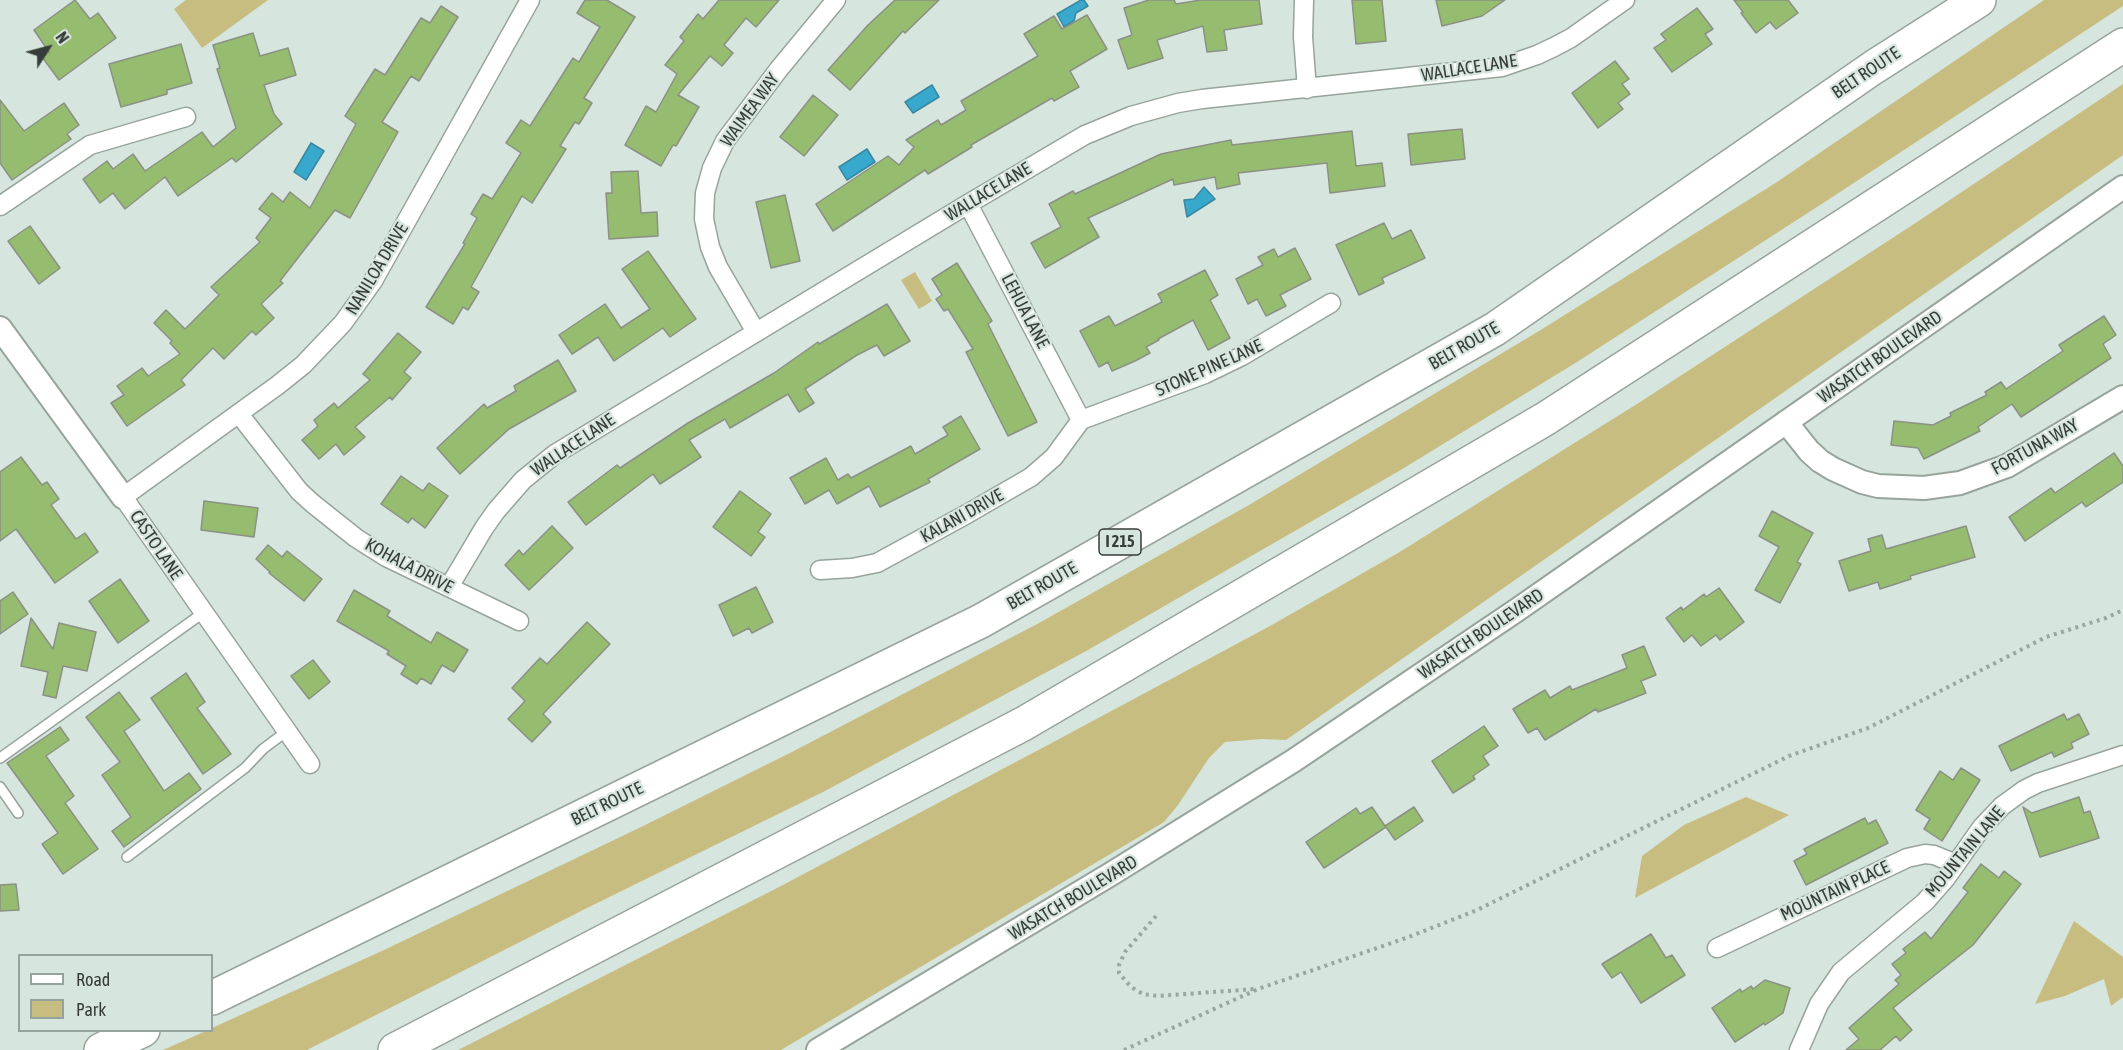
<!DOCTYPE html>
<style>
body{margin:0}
#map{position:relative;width:2123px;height:1050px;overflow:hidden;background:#d6e5dd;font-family:"Asap Condensed",sans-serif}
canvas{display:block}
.legend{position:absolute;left:18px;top:954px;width:195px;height:78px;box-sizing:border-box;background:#d6e5dd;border:2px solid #96a29c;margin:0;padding:8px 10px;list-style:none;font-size:18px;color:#373d3a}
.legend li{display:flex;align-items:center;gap:12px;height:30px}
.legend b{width:30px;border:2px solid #96a29c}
.north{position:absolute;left:18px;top:18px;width:60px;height:60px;-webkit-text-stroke:4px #d6e5dd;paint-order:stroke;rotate:54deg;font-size:16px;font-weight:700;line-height:24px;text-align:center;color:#373d3a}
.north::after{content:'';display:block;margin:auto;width:21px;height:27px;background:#373d3a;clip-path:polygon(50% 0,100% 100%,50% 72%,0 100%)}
</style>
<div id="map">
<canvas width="2123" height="1050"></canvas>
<ul class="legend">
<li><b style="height:8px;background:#fff"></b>Road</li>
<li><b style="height:16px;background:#c8bd81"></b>Park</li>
</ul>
<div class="north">N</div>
</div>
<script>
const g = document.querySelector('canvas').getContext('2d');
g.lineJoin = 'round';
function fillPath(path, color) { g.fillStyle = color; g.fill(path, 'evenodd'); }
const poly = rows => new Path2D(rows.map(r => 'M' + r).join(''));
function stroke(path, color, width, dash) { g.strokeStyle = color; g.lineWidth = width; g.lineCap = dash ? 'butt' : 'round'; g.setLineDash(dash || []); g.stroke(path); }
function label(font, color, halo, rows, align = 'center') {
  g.font = font + ' "Asap Condensed",sans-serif'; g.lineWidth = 4.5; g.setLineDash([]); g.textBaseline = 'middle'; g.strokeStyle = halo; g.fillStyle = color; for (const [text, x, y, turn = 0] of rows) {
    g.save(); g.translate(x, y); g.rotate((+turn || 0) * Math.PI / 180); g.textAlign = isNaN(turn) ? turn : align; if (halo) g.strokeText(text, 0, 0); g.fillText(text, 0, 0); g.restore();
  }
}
const green = poly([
 [186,0,268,0,202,48,174,9],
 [2044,0,2123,0,2123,6,1834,196,1577,362,1399,471,1088,650,823,792,589,907,307,1050,163,1050,206,1031,212,1030,212,1028,384,950,637,829,792,752,1039,623,1249,505,1539,331,1777,182],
 [2123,84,2123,155,1286,740,1262,739,1225,742,1209,758,1178,805,1164,822,781,1050,458,1050,779,887,1046,746,1270,626,1398,553,1637,404,1914,224],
 [915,272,932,301,919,309,901,280],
 [1746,797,1789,815,1635,898,1642,856,1684,825],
 [2074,921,2123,957,2123,997,2111,1006,2104,979,2065,996,2035,1004]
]);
const water = poly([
 [1081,0,1084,0,1088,6,1076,13,1074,21,1064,27,1057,14,1081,0],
 [932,85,939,97,913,113,905,102,932,85],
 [311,143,324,151,306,180,294,172,311,143],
 [867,149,875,162,847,180,839,167,867,149],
 [1204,187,1215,199,1187,217,1184,200,1194,199,1204,187]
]);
const building = poly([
 [75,0,90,19,98,13,116,38,59,80,42,57,49,52,34,30,75,0],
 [585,0,607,0,635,17,584,98,592,103,579,124,575,122,560,146,566,149,532,203,522,196,471,287,479,292,468,310,463,307,453,324,426,307,465,244,463,243,477,218,471,214,483,194,492,199,521,153,506,143,521,120,530,126,573,58,579,62,600,27,577,13,585,0],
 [719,0,779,0,756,27,746,18,724,45,733,53,722,66,710,56,678,95,699,107,676,146,673,145,661,166,625,145,646,106,656,112,677,74,665,65,684,41,680,37,698,14,703,19,719,0],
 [895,0,939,0,905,33,903,31,850,90,828,70,868,25,895,0],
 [1149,0,1174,0,1176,4,1201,0,1259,0,1262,24,1224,30,1227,50,1207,52,1203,26,1157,40,1163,58,1128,69,1118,40,1132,35,1124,8,1149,0],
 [1352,0,1382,0,1386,41,1356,44,1352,0],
 [1436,0,1505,0,1482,16,1442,26,1436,0],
 [1734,0,1788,0,1798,13,1776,29,1770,22,1756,33,1741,13,1743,12,1734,0],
 [441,6,458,17,419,81,411,76,382,122,398,132,350,218,335,210,280,281,283,283,261,304,274,318,256,335,252,331,224,359,213,348,181,380,185,385,127,426,111,403,124,395,117,386,142,368,148,376,180,354,170,343,172,341,154,323,166,310,185,329,219,295,211,287,260,242,256,238,271,218,259,209,272,193,283,202,290,192,310,208,356,124,345,116,375,69,385,75,421,18,430,23,441,6],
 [1697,8,1713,29,1705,34,1712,44,1672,72,1654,48,1666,40,1661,34,1697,8],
 [1087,15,1107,49,1070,71,1079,87,1054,101,1052,98,971,145,972,147,928,174,925,170,833,231,816,204,888,156,899,165,914,147,906,140,938,120,941,125,966,110,961,101,1038,56,1024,34,1054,16,1062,29,1087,15],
 [253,33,260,56,288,48,296,75,264,85,274,114,282,124,236,162,232,158,178,196,165,177,125,209,113,193,100,203,83,179,107,161,113,169,133,154,145,171,202,132,213,147,236,128,217,69,220,68,213,45,253,33],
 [181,44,192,83,167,90,167,94,121,107,109,64,181,44],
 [1615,61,1629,79,1622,84,1630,94,1618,103,1623,109,1598,128,1572,93,1615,61],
 [813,95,838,115,804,156,780,137,813,95],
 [0,100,24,131,64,103,79,125,67,134,71,139,12,180,0,163,0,100],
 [1462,129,1465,159,1411,165,1408,134,1462,129],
 [1352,131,1356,166,1382,163,1385,186,1330,193,1327,163,1238,173,1240,184,1217,189,1215,177,1174,185,1173,179,1088,218,1099,237,1045,268,1031,243,1061,227,1049,204,1073,191,1075,194,1161,154,1231,140,1232,145,1352,131],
 [638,171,641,213,657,212,658,236,609,239,606,193,612,193,611,172,638,171],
 [785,195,800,261,771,268,756,202,785,195],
 [1384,223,1392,239,1411,230,1425,258,1382,278,1384,283,1359,295,1336,245,1384,223],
 [30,226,60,268,39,284,8,241,30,226],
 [1295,248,1311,279,1280,295,1286,306,1266,316,1257,299,1248,304,1236,279,1263,265,1258,257,1274,249,1278,257,1295,248],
 [648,251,696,319,670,337,663,328,614,361,598,337,572,354,559,335,605,304,621,328,650,309,622,269,648,251],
 [957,263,992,321,988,324,1037,422,1008,436,966,352,973,349,948,309,944,311,936,299,942,295,932,279,957,263],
 [1205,270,1218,295,1210,300,1230,338,1208,350,1193,320,1158,339,1159,340,1146,347,1150,353,1135,361,1112,371,1108,362,1099,367,1080,331,1109,316,1115,326,1162,302,1158,294,1205,270],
 [887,304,910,341,884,356,877,345,857,355,805,389,814,403,799,412,788,394,730,428,725,419,689,440,701,457,660,484,653,474,586,525,568,502,617,465,620,468,688,423,774,373,818,342,819,344,887,304],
 [2104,316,2116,335,2103,344,2111,358,2021,417,2012,404,1978,427,1980,431,1924,459,1918,448,1891,445,1894,421,1933,425,1951,416,1950,413,1987,395,1985,392,2001,382,2006,389,2063,351,2059,345,2104,316],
 [398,333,421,352,404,372,411,378,392,400,390,397,355,427,365,437,344,455,336,444,319,459,302,440,318,426,314,420,334,403,338,408,370,380,363,374,398,333],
 [558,360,576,391,509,429,460,474,437,448,484,404,487,408,516,391,514,386,558,360],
 [961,416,980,449,928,479,930,482,880,507,869,486,837,504,829,490,805,504,790,478,826,458,838,480,848,474,851,478,911,446,915,454,948,435,943,427,961,416],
 [2114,453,2123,466,2123,482,2086,507,2082,502,2025,541,2009,517,2051,488,2055,493,2114,453],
 [21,457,42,485,47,482,59,499,51,505,76,539,85,533,98,552,55,583,16,529,0,541,0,472,21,457],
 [401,476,423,491,429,483,448,496,425,528,412,518,408,523,381,504,401,476],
 [740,491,771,514,758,532,765,537,751,556,713,527,740,491],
 [204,501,258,508,254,537,201,530,204,501],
 [1772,511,1813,533,1797,562,1801,564,1780,603,1755,590,1779,547,1759,536,1772,511],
 [552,526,573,548,529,590,505,565,519,550,523,555,552,526],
 [1966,526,1975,557,1910,576,1911,579,1880,589,1878,582,1849,591,1839,561,1871,551,1868,539,1882,535,1886,549,1966,526],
 [268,545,282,557,287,551,322,579,304,601,269,573,270,572,256,559,268,545],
 [120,579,149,621,118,643,89,601,120,579],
 [756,587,773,622,752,633,749,628,733,636,719,605,756,587],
 [1719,588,1744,622,1720,640,1716,635,1701,646,1692,635,1684,642,1666,618,1681,607,1683,610,1704,594,1706,597,1719,588],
 [354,590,390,611,387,616,431,643,437,632,468,650,454,672,442,665,431,684,421,678,417,684,401,674,406,666,387,654,389,651,337,621,354,590],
 [13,592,28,614,0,634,0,601,13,592],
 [31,618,53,649,59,623,96,632,87,671,63,666,56,698,43,695,48,672,21,666,31,618],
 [587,622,610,644,543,714,551,722,532,742,508,719,525,701,512,688,540,658,547,664,587,622],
 [1644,646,1656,675,1641,681,1646,693,1598,712,1596,709,1545,740,1537,728,1528,733,1513,709,1545,690,1550,698,1570,686,1572,690,1627,668,1622,655,1644,646],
 [313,660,330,682,309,699,291,676,313,660],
 [186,673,205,702,197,708,231,754,203,774,151,698,186,673],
 [119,692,140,720,124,731,164,791,189,773,201,789,124,847,112,831,131,817,102,775,120,762,86,717,119,692],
 [2064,714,2067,720,2079,714,2089,734,2071,743,2073,748,2054,757,2052,752,2011,771,1999,746,2064,714],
 [1484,726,1498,746,1483,756,1489,765,1473,776,1475,779,1453,793,1432,761,1484,726],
 [60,727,69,740,46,756,74,796,65,803,98,849,63,874,42,844,58,833,7,763,60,727],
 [1961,768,1980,780,1942,841,1924,829,1930,819,1916,810,1940,771,1953,780,1961,768],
 [2079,797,2084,813,2090,811,2099,838,2040,857,2023,807,2032,813,2079,797],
 [1372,807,1385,826,1414,807,1423,821,1395,840,1386,827,1324,868,1306,842,1356,808,1360,814,1372,807],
 [1865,818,1868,824,1876,820,1888,843,1806,885,1794,861,1807,854,1804,849,1865,818],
 [1981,864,1999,878,2004,871,2021,884,1973,945,1893,1008,1912,1030,1900,1041,1896,1036,1880,1050,1846,1050,1859,1039,1849,1028,1899,984,1895,980,1901,975,1892,964,1906,953,1903,949,1925,932,1931,939,1968,892,1963,888,1981,864],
 [16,884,19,910,0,911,0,885,16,884],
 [1651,934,1666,958,1672,955,1685,975,1641,1003,1621,972,1612,978,1602,964,1651,934],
 [1765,980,1790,988,1783,1013,1765,1025,1764,1023,1735,1042,1712,1008,1740,989,1742,992,1751,986,1753,989,1765,980]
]);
const path = poly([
 [1156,916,1125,952,1119,965,1119,973,1131,987,1143,994,1158,996,1255,989],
 [1124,1050,1258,989,1406,938,1477,910,1789,756,1868,728,2046,637,2106,618,2123,610]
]);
const service = poly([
 [0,758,203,613],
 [0,787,18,813],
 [127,857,245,768,263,749,287,731]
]);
const minor = poly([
 [1304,0,1303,37,1307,89],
 [968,204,1081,420],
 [0,206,90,145,186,117],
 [756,332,718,267,710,247,704,219,705,193,712,168,725,141,779,69,836,0],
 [239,414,299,491,312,503,356,538,386,557,519,621],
 [1081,420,1205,374,1242,356,1331,303],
 [820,570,852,568,877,563,967,514,1031,477,1054,457,1081,420],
 [449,587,484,528,496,511,523,480,555,454,968,204,1085,135,1131,116,1178,103,1202,99,1502,67,1537,55,1554,47,1571,38,1625,0],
 [310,764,123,497,278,385,303,365,343,323,373,281,530,0],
 [1717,948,1907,858,1925,854,1934,855,1956,864],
 [1799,1050,1819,1004,1841,972,1925,902,1946,878,1982,827,2002,806,2024,790,2038,783,2123,755]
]);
const tertiary = poly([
 [0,328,123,497],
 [1786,422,1809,451,1820,461,1833,469,1862,482,1878,486,1924,488,1960,483,2007,466,2123,397],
 [818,1050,1111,874,1293,761,1517,610,2123,187]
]);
const motorway = poly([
 [212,998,981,621,1495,329,1874,67,1979,0],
 [101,1050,143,1030],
 [395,1050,1023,724,1545,419,2123,45]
]);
const shields = [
 [1120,542,42]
];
const shieldNames = [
 ["I 215",1120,542]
];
const streetNames = [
 ["WALLACE LANE",1469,68,-9],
 ["BELT ROUTE",1866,73,-34],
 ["WAIMEA WAY",750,110,-54],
 ["WALLACE LANE",988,192,-31],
 ["NANILOA DRIVE",377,269,-59],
 ["LEHUA LANE",1025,311,62],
 ["BELT ROUTE",1464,346,-30],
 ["WASATCH BOULEVARD",1880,357,-35],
 ["STONE PINE LANE",1209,368,-24],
 ["WALLACE LANE",573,445,-34],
 ["FORTUNA WAY",2035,447,-29],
 ["KALANI DRIVE",962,516,-29],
 ["CASTO LANE",156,545,56],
 ["KOHALA DRIVE",409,566,28],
 ["BELT ROUTE",1042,586,-30],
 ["WASATCH BOULEVARD",1481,634,-34],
 ["BELT ROUTE",607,804,-26],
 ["MOUNTAIN LANE",1965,852,-50],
 ["MOUNTAIN PLACE",1835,891,-25],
 ["WASATCH BOULEVARD",1073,898,-31]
];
fillPath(green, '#c8bd81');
fillPath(water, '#38a8cd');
stroke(water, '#3888a1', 1.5);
fillPath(building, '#96bc6f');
stroke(building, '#8b9185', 1.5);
stroke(service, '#96a49c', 12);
stroke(minor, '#96a49c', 21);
stroke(tertiary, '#96a49c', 26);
stroke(motorway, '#96a49c', 36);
stroke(path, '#9aa6a0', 4, [3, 4.5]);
stroke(service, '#fff', 9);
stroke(minor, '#fff', 18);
stroke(tertiary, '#fff', 22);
stroke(motorway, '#fff', 33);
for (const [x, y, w] of shields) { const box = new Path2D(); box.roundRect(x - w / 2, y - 13, w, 26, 4.5); g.fillStyle = '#d6e5dd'; g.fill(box); stroke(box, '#373d3a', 1.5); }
label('bold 16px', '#373d3a', null, shieldNames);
label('18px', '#373d3a', '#d6e5dd', streetNames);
</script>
